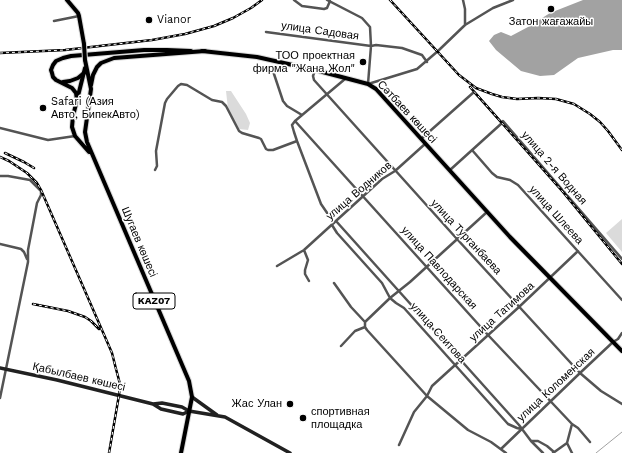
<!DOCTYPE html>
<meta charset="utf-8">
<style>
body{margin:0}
canvas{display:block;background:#fff}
</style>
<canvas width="622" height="453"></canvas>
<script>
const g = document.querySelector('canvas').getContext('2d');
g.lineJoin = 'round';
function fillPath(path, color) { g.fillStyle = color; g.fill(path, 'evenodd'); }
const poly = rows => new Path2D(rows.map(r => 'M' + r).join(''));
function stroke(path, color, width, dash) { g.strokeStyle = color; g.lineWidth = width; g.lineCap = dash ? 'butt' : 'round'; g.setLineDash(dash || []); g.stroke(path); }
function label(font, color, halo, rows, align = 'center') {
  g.font = font + ' "Work Sans",sans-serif'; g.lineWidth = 3; g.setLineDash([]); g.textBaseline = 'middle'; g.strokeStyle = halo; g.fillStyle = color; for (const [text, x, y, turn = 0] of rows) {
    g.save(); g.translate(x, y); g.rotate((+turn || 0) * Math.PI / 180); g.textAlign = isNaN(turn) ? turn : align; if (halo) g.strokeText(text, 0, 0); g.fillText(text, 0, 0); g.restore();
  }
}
const green = poly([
 [226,91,231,91,246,114,250,123,248,130,239,129,228,109],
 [622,219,622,252,606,233]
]);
const water = poly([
 [583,0,622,0,622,50,613,50,578,58,554,75,540,76,521,71,496,50,489,41,494,35,501,32,511,36,528,27,550,13]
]);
const stream = poly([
 [596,453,622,432]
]);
const minor = poly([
 [294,0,302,6,324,9,327,8,330,1],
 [327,0,362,18,370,27,371,46,368,84,417,69,438,51,465,25,493,8,513,0],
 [463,0,465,9,465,24],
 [54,21,79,16],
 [266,32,371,46,376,45,402,48,422,55,427,62],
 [272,68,283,101,287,106,302,115],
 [315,70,313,76,314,80,457,239,580,373,601,391,622,404],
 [295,121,488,335,572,424,567,443,572,453],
 [0,128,48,140,75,136],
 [421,139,474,92,502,123,503,121,622,259],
 [472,150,492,173,497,177,510,180,518,185,622,300],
 [155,170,157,166,156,151,165,103,167,99,178,86,181,84,187,85,212,100,222,102,226,106,239,131,242,133,259,138,261,139,266,149,268,150,273,150,297,141],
 [450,170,502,123],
 [0,176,8,176,30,180,41,191,41,195,37,203,28,250,28,262,0,398],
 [336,221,519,425,531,441,543,453],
 [334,223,321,204,297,141,294,132,292,125,295,121,345,79],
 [332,225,337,233,382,283,390,298,396,303,404,308,508,424,517,428,521,429],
 [0,244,17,248,21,249,24,252,27,259],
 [304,250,308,260,305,270,305,274,309,281],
 [277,266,304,250,382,179,395,171,425,144],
 [334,283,351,307,365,322,365,327,367,330,427,396,468,430,491,442,506,453],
 [365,322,390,298,410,282,487,212],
 [341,346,355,331,365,327],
 [572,424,578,428,590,442],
 [532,441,538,441,547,446,554,452],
 [399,445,414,412,427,396,432,386,519,307,578,251],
 [501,449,580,373,613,342,618,339,622,333],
 [553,453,567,443]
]);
const secondary = poly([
 [0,368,57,380,153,404,162,403,182,407,189,411,225,417,290,453],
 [192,397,217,415],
 [153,404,161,409,183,414,189,411]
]);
const primary = poly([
 [202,51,257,57,315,70,368,84,376,89,510,237,622,351],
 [63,82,70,81,78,78,84,73],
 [77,100,76,93,72,88,56,80,53,77,52,73,51,70,53,65,56,61,63,58,71,56,144,50,167,50,191,51]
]);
const trunk = poly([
 [67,0,78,13,79,16,84,44],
 [85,60,91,89,85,132,87,142,189,381,192,397,181,453],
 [85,68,73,116,72,127,75,136,89,152],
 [91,85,93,75,97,67,101,63,114,58,205,51]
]);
const rail = poly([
 [390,0,459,75,476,88,492,94,502,97,517,99,538,98,556,99,574,104,590,114,600,122,608,131,622,150],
 [0,53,65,50,152,40,185,34,214,26,233,18,251,8,262,0],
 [470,87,563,192,622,264],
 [5,153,24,162,34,168],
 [0,157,9,161,27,173,37,183,41,190,112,353,116,369,120,384,119,395,109,453],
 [33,304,68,311,85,317,91,321,99,329]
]);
const trunkBridge = poly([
 [84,44,85,60]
]);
const markers = [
 [551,9,4,"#000"],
 [149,20,4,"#000"],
 [363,62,4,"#000"],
 [43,108,4,"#000"],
 [290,404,4,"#000"],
 [303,418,4,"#000"]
];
const shields = [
 [154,301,42]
];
const shieldNames = [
 ["KAZ07",154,301]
];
const poiNames = [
 ["Vianor",157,20],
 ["Затон жағажайы",551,22,"center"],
 ["ТОО проектная",355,56,"right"],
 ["фирма \"Жана Жол\"",355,69,"right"],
 ["Safari (Азия",51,102],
 ["Авто, БипекАвто)",51,115],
 ["Жас Улан",282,404,"right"],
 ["спортивная",311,412],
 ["площадка",311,425]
];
const streetNames = [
 ["улица Садовая",320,31,8],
 ["Сәтбаев көшесі",407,112,47],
 ["улица 2-я Водная",554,168,49],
 ["улица Водников",359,191,-41],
 ["улица Шлеева",556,215,48],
 ["улица Турганбаева",466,237,47],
 ["Шугаев көшесі",139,242,67],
 ["улица Павлодарская",439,268,48],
 ["улица Татимова",502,312,-42],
 ["улица Сеитова",438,333,48],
 ["Қабылбаев көшесі",79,377,13],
 ["улица Коломенская",556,385,-43]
];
fillPath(green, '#dbdbdb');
fillPath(water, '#a2a2a2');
stroke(stream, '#a2a2a2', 1);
stroke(primary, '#dbdbdb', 6);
stroke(trunk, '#dbdbdb', 6);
stroke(minor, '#545454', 2.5);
stroke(secondary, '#212121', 3.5);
stroke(primary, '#000', 4);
stroke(trunk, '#000', 4);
stroke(rail, '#000', 2.5);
stroke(rail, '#fff', 1, [3]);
stroke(trunkBridge, '#dbdbdb', 6, []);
stroke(trunkBridge, '#000', 4);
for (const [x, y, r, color] of markers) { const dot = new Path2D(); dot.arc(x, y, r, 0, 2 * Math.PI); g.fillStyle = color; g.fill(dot); stroke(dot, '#fff', 1.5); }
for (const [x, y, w] of shields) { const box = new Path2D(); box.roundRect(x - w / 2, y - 8, w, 16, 3); g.fillStyle = '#fff'; g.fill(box); stroke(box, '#000', 1); }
label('bold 10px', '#000', null, shieldNames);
label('11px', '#000', '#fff', poiNames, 'left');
label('11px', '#000', '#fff', streetNames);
</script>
